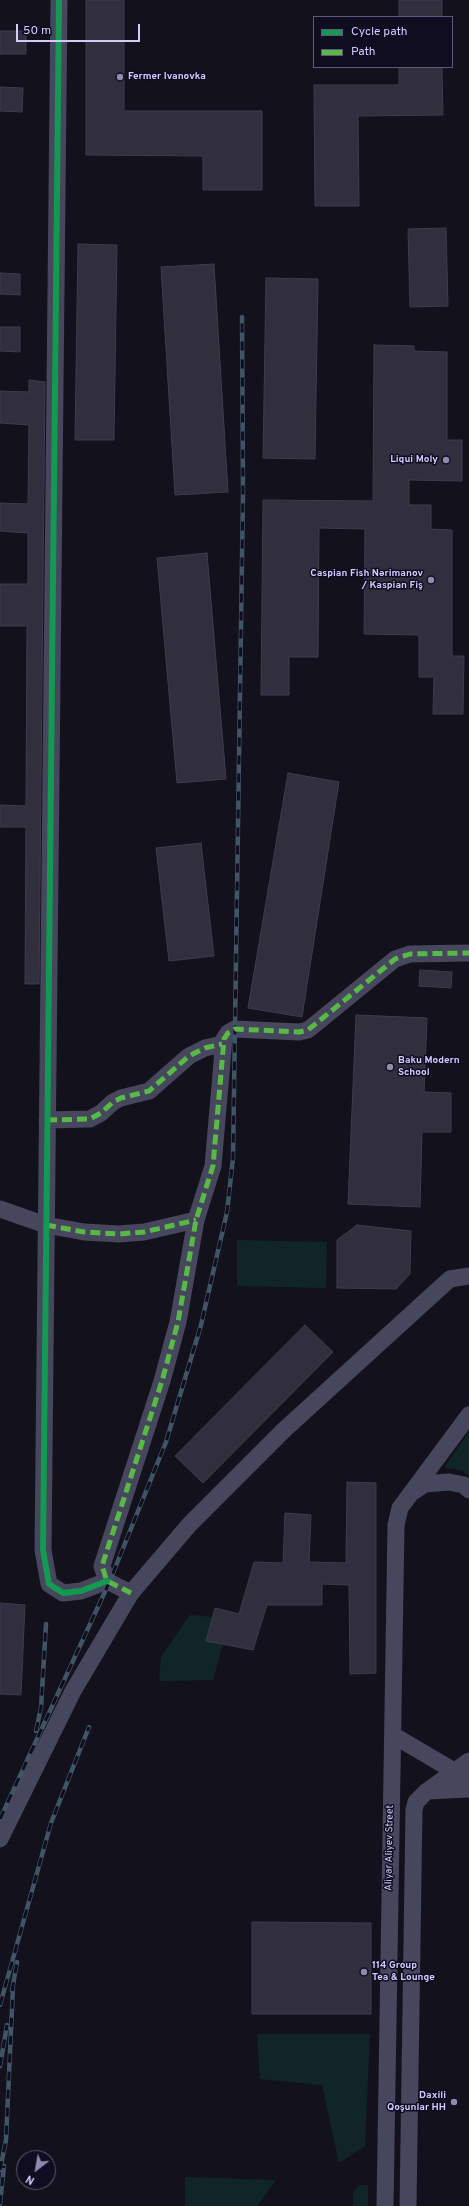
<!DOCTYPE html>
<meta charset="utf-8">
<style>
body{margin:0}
#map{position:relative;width:469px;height:2206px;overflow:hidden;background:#13111c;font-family:Overpass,sans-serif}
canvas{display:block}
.legend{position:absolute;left:313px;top:16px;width:140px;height:52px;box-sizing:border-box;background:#100d20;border:1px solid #5d5979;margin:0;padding:5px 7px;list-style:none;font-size:12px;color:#d0ccff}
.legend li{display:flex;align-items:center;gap:8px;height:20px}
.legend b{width:20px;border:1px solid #5d5979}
.north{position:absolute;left:16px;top:2150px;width:40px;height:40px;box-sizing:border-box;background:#100d20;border:1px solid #5d5979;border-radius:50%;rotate:211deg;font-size:11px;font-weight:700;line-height:16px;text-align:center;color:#d0ccff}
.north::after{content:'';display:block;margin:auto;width:14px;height:18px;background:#8e8bb0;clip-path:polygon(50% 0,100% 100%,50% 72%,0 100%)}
.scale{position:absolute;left:16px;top:24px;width:124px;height:18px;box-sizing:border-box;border:2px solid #d0ccff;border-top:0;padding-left:5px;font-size:12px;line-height:14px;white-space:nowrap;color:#d0ccff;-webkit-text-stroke:3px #100d20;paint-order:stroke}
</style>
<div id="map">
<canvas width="469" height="2206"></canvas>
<ul class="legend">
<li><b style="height:5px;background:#139951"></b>Cycle path</li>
<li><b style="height:5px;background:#58b947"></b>Path</li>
</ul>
<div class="north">N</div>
<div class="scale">50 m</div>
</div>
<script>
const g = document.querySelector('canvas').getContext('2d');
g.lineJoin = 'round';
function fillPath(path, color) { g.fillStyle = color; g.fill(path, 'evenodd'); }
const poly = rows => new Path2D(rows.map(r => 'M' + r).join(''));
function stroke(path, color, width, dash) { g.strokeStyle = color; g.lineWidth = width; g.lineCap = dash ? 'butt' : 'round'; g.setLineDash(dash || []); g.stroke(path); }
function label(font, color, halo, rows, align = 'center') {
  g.font = font + ' Overpass,sans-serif'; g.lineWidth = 3; g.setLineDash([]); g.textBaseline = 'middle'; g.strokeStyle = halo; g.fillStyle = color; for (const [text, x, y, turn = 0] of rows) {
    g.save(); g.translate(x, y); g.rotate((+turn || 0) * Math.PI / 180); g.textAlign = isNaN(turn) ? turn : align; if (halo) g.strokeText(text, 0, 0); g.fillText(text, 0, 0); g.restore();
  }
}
const green = poly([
 [237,1240,327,1242,326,1288,237,1286],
 [469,1432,469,1476,461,1470,444,1468],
 [190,1615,213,1617,206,1641,223,1644,213,1680,159,1681,161,1657],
 [257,2034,370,2034,365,2146,339,2163,322,2085,260,2079],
 [185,2177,276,2180,257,2206,185,2206],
 [360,2185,368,2185,368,2206,353,2206,353,2192]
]);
const building = poly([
 [86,0,124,0,124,111,262,111,262,190,203,190,203,156,86,155,86,0],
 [399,0,442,0,442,17,399,17,399,0],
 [0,31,26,31,26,54,0,54,0,31],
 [399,67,442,67,443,115,358,116,359,206,315,206,314,85,399,85,399,67],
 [0,87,23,88,22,112,0,111,0,87],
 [446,228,448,306,410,307,408,229,446,228],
 [78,244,117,245,114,440,75,440,78,244],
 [214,264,228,492,175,495,161,267,214,264],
 [0,273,20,274,20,295,0,294,0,273],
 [266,278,318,279,315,459,263,458,266,278],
 [0,327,20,327,20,352,0,351,0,327],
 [374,345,414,346,414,351,447,352,447,440,462,440,462,481,409,480,409,505,431,505,431,529,452,530,452,656,464,656,463,714,433,714,434,677,419,677,419,635,364,634,365,529,319,528,318,657,289,657,289,695,261,695,263,500,373,501,374,345],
 [29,380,45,382,39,984,25,984,26,827,0,827,0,805,26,806,27,626,0,626,0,584,28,584,28,533,0,531,0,503,28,504,29,425,0,423,0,391,29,392,29,380],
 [207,553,226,779,177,783,157,558,207,553],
 [288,773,339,782,302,1017,248,1008,288,773],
 [201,843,214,956,169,961,156,848,201,843],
 [420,970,452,972,451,988,419,986,420,970],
 [356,1015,427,1018,424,1092,451,1093,451,1132,422,1132,420,1207,348,1204,356,1015],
 [357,1225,411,1231,410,1274,396,1289,337,1288,337,1240,357,1225],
 [305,1325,333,1352,203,1483,175,1456,305,1325],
 [347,1482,376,1483,376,1673,350,1674,349,1585,322,1584,322,1605,267,1605,253,1650,206,1641,215,1608,239,1614,254,1562,283,1563,285,1513,311,1515,309,1562,346,1563,347,1482],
 [0,1603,25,1605,21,1695,0,1694,0,1603],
 [252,1922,371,1923,371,2014,252,2014,252,1922]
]);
const street = poly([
 [59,0,43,1550,49,1584,63,1593,81,1591,107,1581],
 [47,1120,90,1119,101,1113,113,1102,121,1098,149,1091,189,1056,205,1048,222,1044],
 [0,1209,46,1225,84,1232,119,1234,144,1232,196,1220],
 [413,1492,425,1484,449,1482,464,1485,469,1490],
 [131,1593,107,1581,102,1566,162,1381,178,1322,196,1220,213,1166,224,1039,228,1033,235,1029,299,1032,308,1030,395,959,410,954,469,953],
 [393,1735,469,1780],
 [428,1791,469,1789],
 [0,1839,73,1691,131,1593,189,1525,284,1430,441,1287,450,1279,469,1276],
 [385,2206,396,1525,400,1508,469,1415],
 [408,2206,414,1810,416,1802,426,1792,469,1761]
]);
const rail = poly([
 [36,1731,41,1708,46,1624],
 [0,1819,109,1583,166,1442,201,1325,227,1212,233,1158,243,493,242,317],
 [12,1991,17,1962],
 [0,2005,51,1823,89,1727],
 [0,2066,7,2025],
 [0,2170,6,2140,13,1987],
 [0,2204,4,2166]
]);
const quiet = poly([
 [47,1120,90,1119,101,1113,113,1102,121,1098,149,1091,189,1056,205,1048,222,1044],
 [46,1225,84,1232,119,1234,144,1232,196,1220],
 [131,1593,107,1581,102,1566,162,1381,178,1322,196,1220,213,1166,224,1039,228,1033,235,1029,299,1032,308,1030,395,959,410,954,469,953]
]);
const cycleway = poly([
 [59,0,43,1550,49,1584,63,1593,81,1591,107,1581]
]);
const markers = [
 [120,77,4,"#8e8bb0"],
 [446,460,4,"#8e8bb0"],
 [431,580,4,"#8e8bb0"],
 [390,1067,4,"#8e8bb0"],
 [364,1972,4,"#8e8bb0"],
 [454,2102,4,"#8e8bb0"]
];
const poiNames = [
 ["Fermer Ivanovka",128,77],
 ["Liqui Moly",438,460,"right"],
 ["Caspian Fish Nərimanov",423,574,"right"],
 ["/ Kaspian Fiş",423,586,"right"],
 ["Baku Modern",398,1061],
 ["School",398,1073],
 ["114 Group",372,1966],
 ["Tea & Lounge",372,1978],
 ["Daxili",446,2096,"right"],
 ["Qoşunlar HH",446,2108,"right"]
];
const streetNames = [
 ["Aliyar Aliyev Street",390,1848,-89]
];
fillPath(green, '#102626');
fillPath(building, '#312e3e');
stroke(building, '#3e3b50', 1);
stroke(street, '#46465c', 17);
stroke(rail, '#3f5565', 4.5);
stroke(rail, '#100d20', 3, [9]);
stroke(quiet, '#58b947', 5, [10, 5]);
stroke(cycleway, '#139951', 6);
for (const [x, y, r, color] of markers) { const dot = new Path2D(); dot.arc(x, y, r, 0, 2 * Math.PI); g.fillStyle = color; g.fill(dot); stroke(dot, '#100d20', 1.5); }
label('bold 10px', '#d0ccff', '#100d20', poiNames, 'left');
label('10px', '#d0ccff', '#100d20', streetNames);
</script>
